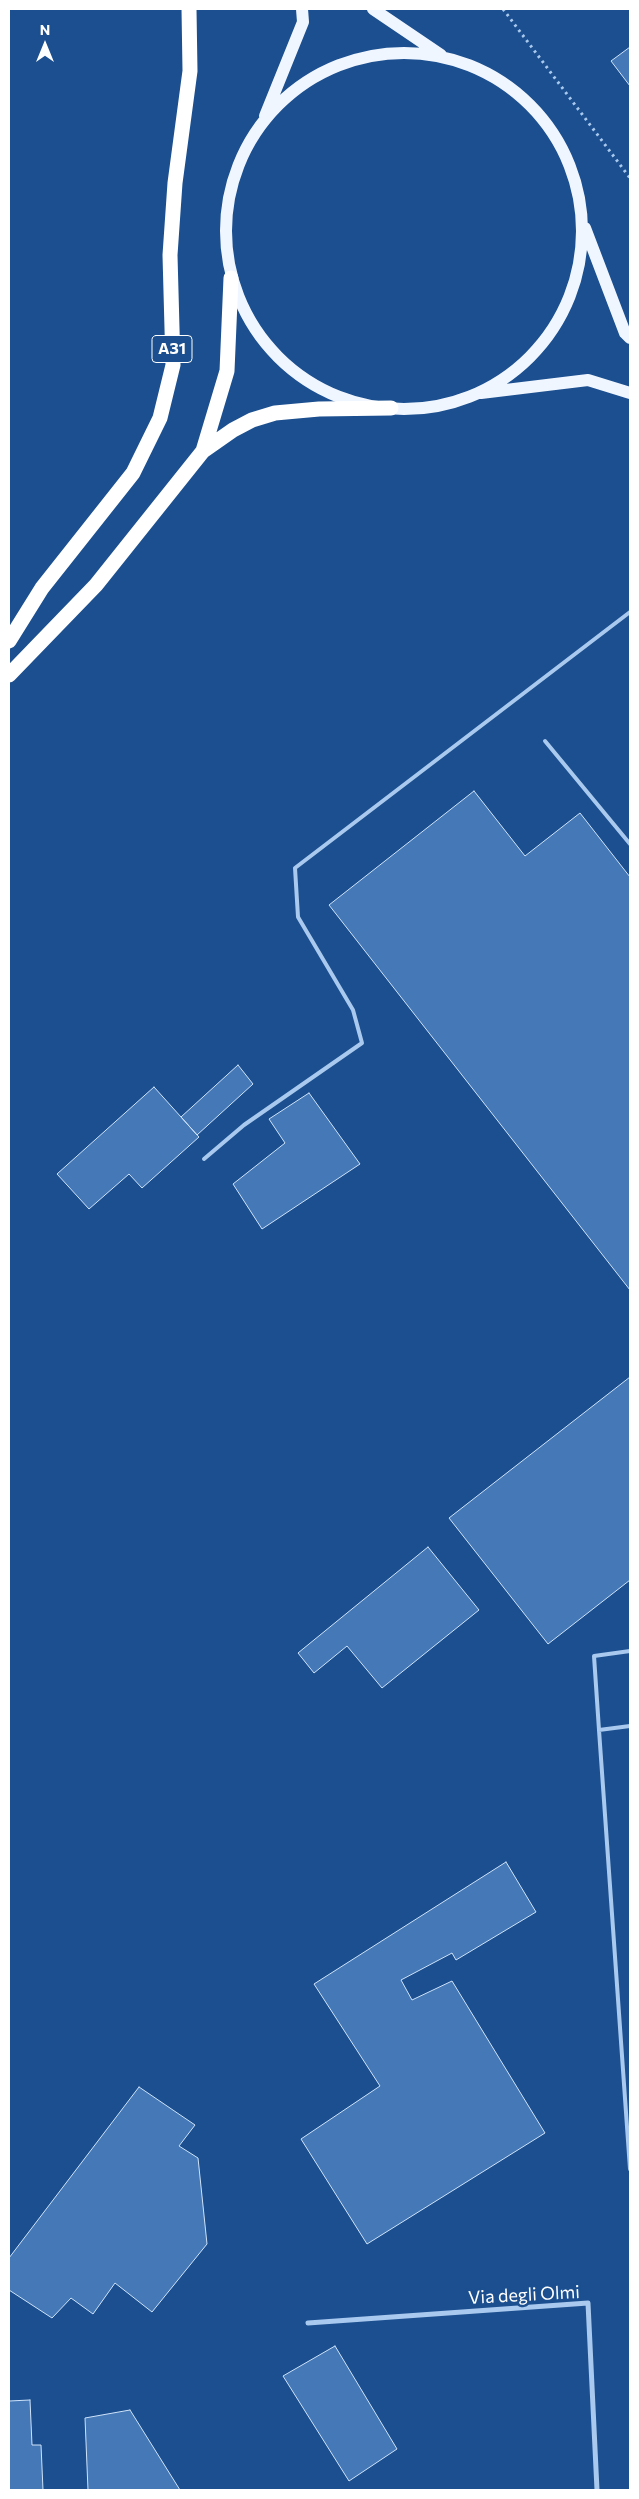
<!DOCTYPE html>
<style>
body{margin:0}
#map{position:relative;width:639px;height:2499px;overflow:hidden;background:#1b4f8f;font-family:Commissioner,sans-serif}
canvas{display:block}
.frame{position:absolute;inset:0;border:10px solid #fff;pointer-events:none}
.north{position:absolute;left:20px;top:20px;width:50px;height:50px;-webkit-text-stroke:4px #1b4f8f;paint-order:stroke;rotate:0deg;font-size:14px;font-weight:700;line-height:20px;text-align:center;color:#fff}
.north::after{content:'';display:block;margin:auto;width:18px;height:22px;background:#fff;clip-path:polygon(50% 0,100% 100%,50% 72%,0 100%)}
</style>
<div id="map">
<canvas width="639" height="2499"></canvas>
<div class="frame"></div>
<div class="north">N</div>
</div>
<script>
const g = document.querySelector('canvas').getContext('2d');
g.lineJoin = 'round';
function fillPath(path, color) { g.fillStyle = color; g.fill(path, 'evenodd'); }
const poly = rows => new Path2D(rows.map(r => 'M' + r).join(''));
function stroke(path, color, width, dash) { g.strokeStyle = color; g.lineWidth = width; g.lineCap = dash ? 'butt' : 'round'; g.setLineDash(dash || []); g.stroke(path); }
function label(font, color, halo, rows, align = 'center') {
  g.font = font + ' Commissioner,sans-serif'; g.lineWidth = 5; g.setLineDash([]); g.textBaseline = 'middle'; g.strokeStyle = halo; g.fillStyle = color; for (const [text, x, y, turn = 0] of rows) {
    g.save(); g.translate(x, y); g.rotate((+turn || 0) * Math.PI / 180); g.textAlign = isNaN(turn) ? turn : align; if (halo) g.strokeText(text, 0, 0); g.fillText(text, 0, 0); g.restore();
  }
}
const building = poly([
 [630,47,630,86,611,61,630,47],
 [474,791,525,856,580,813,630,877,630,1290,329,905,474,791],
 [238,1065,253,1084,197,1135,181,1117,238,1065],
 [154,1087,199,1137,142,1188,129,1174,89,1209,57,1174,154,1087],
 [309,1093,360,1164,262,1229,233,1184,285,1143,269,1119,309,1093],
 [630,1377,630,1580,548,1644,449,1518,630,1377],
 [428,1547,479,1610,382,1688,347,1646,314,1673,298,1653,428,1547],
 [506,1862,536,1912,456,1960,452,1953,401,1980,412,2000,452,1981,545,2133,367,2244,301,2139,380,2086,314,1984,506,1862],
 [139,2087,195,2125,179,2146,198,2158,207,2244,152,2312,115,2283,93,2314,71,2298,52,2318,9,2290,9,2258,139,2087],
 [335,2346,397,2449,349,2481,283,2376,335,2346],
 [30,2400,32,2445,41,2445,43,2490,9,2490,9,2401,30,2400],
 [130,2410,180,2490,88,2490,85,2418,130,2410]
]);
const path = poly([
 [503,9,630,178]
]);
const service = poly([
 [545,741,630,844],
 [204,1159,244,1125,362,1043,353,1010,298,917,295,868,630,612],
 [630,1651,594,1656,599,1730,630,1726],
 [599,1730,630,2169]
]);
const minor = poly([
 [308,2323,588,2303,597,2490]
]);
const primary = poly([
 [373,9,441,55],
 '226 231a178 178 0 1 1 356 0a178 178 0 1 1-356 0Z',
 [265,116,303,22,302,9],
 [585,228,625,333,630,338],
 [481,393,588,380,630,393]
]);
const motorway = poly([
 [203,451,227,371,231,278],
 [9,641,42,588,133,473,160,418,173,365,170,255,175,183,190,71,189,9],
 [9,675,96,585,203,451,233,430,252,420,275,413,319,409,391,408]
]);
const shields = [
 [172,349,40]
];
const shieldNames = [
 ["A31",172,349]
];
const streetNames = [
 ["Via degli Olmi",524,2295,-3]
];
fillPath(building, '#4478b7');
stroke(building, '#cfe3fa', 1);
stroke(path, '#a9c9ee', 3, [2.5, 4]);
stroke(service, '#a9c9ee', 4);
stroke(minor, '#a9c9ee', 5);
stroke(primary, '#f0f6ff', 12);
stroke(motorway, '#fff', 15);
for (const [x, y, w] of shields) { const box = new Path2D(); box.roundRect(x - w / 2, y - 13.5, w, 27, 4); g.fillStyle = '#1b4f8f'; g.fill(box); stroke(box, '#fff', 1); }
label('bold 16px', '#fff', null, shieldNames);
label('18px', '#fff', '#1b4f8f', streetNames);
</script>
